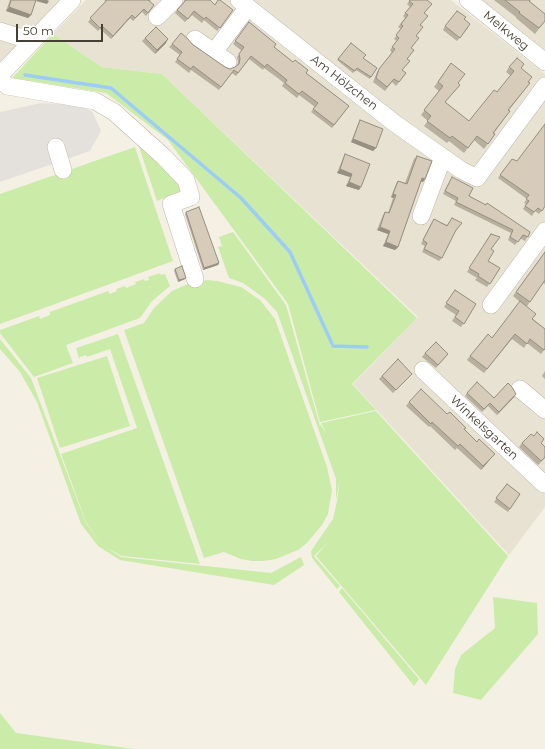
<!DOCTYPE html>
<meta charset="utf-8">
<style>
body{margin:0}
#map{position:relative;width:545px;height:749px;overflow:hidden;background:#f4f0e4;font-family:Montserrat,sans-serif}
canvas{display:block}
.scale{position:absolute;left:16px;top:24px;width:87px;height:18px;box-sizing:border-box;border:2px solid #464034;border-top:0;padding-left:5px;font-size:12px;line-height:14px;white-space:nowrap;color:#464034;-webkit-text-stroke:3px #fff;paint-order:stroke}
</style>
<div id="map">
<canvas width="545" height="749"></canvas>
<div class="scale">50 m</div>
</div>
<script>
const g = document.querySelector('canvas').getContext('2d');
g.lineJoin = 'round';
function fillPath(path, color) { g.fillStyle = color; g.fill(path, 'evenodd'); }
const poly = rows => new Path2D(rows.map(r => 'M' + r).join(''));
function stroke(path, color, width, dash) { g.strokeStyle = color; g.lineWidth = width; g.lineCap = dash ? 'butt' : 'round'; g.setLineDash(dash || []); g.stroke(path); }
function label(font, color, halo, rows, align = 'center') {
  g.font = font + ' Montserrat,sans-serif'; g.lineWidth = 3; g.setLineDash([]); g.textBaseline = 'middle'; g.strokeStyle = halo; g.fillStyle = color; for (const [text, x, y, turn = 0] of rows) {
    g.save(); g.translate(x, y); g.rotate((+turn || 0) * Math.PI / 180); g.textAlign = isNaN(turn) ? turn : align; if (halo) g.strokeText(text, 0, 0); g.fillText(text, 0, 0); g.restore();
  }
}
const residential = poly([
 [0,0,61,0,0,64],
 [86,0,451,0,545,74,545,507,509,555,353,384,418,317,162,74,102,67,53,34],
 [479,0,545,0,545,53]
]);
const green = poly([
 [53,34,102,67,162,74,417,318,352,384,376,410,320,422,288,304,168,140,106,93,12,78],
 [136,138,182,183,181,191,157,201],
 [135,147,173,261,0,324,0,194],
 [233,232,286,305,320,426,320,424,327,434,321,423,376,411,508,556,426,685,316,556,328,542,314,556,340,586,337,589,312,558,311,551,333,519,337,501,340,479,336,500,336,479,277,312,264,298,243,283,229,278,218,247,222,246,219,237],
 [160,273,161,275,165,274,170,286,152,301,140,318,66,345,73,363,34,377,0,333,0,330,39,316,40,319,50,315,50,312,108,291,110,294,117,291,116,289,125,286,126,288,136,284,135,282,144,279,145,281,149,280,148,277],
 [207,280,217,281,241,287,260,300,275,319,327,467,332,490,328,514,322,525,307,543,298,550,276,559,264,561,252,561,241,559,224,552,204,558,124,330,144,323,154,308,172,291,188,284],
 [118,334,200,564,122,556,107,548,121,557,271,573,301,557,304,565,274,585,120,560,98,546,81,524,37,402,20,372,0,349,0,339,31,378,86,523,100,544,86,522,61,454,137,428,110,349,87,357,86,355,80,357,79,359,76,348],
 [107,356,130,426,60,448,37,378],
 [342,588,419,679,414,686,339,592],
 [493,597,537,603,538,634,481,700,453,693,455,669,461,655,495,628],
 [0,713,16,733,134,749,0,749]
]);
const parking = poly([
 [41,103,77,105,92,111,101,131,90,151,0,182,0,112]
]);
const stream = poly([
 [25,75,111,88,241,198,290,252,333,346,367,347]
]);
const minor = poly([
 [239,0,393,122,461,170,477,178,545,86],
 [468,0,545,62],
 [157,17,174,0],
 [0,31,22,38,30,44],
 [195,39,228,62],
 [214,52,248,7],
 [0,75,72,0],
 [0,79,7,86,95,101,114,112,164,157,186,180,191,197,171,204,195,279],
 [56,147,63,170],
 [421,216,443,157],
 [491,305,545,231],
 [423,370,544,484,545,482],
 [520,389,545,410]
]);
const wall = poly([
 [10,0,36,0,31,15,28,18,6,11],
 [104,0,152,0,149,1,154,5,146,16,142,12,133,21,130,18,111,39,100,29,98,31,88,22,106,2],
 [184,0,210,0,215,5,233,10,217,31,204,20,202,23,192,15,185,22,175,13,184,2],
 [410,0,424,13,421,25,402,70,406,73,396,86,392,82,385,91,373,82,377,72,392,53,390,50,397,41,394,39,401,29,398,27,405,18,403,16,410,7,407,4],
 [494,0,531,0,529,2,545,21,535,34,516,18,516,17],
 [464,19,468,28,457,41,443,30,445,26],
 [249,22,274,47,306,73,349,106,332,128,311,112,315,107,299,95,297,98,282,86,284,83,275,76,264,68,263,70,249,59,236,76,232,73,219,90,191,70,189,73,175,62,180,55,169,47,172,44,192,44,225,67,230,69,235,67,237,66,238,62,237,57,242,51,233,44],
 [145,38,166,43,155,54,142,41],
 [351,43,363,58,377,68,370,79,356,70,353,73,337,60],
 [451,63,458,84,460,85,445,102,469,121,497,92,511,76,506,72,509,67,521,68,530,83,509,110,510,111,494,133,495,134,484,149,474,140,464,153,449,141,447,143,424,126,428,121,421,115,439,91,434,87],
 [360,120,376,148,373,151,351,142,358,124],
 [345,154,359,190,346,186,350,177,337,173,343,158],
 [417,156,425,179,423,182,421,182,398,247,395,250,383,246,388,234,377,230,383,215,385,212,388,213,393,198,391,197,396,184,398,181,405,183,414,159],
 [512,159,545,206,539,214,535,211,532,216,523,209,526,204,524,203,527,199,498,178],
 [452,177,469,196,530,232,525,241,520,238,515,245,508,240,511,233,454,205,456,201,443,194],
 [186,212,219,263,218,265,203,270,185,214],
 [452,218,460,226,455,232,442,258,439,261,422,252,425,246,421,244,432,222,434,219,447,225],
 [491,234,491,249,488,261,500,268,487,287,475,280,477,278,467,272],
 [545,252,545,284,543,283,527,306,533,319,545,329,545,349,541,354,527,343,524,348,512,339,484,373,467,360,470,356,492,338,520,302,513,296],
 [175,269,185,279,178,282,174,271],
 [455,290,476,304,461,327,452,321,456,315,444,307],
 [425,353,448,354,436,368,422,357],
 [545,371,545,379,542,376],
 [412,374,393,393,379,379,382,376],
 [467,393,494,398,516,394,514,397,497,415,488,406,482,412,465,396],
 [409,402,447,414,477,442,495,454,481,470,457,448,455,450,430,426,429,427,406,406],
 [522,443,541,444,545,458,538,465,519,447],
 [507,484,520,494,508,512,494,502]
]);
const shadedWall = poly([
 [37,0,47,0,49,1,47,4,36,1],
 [9,7,31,15,28,18,6,11],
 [132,15,130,18,111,39,113,36],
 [168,39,166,43,155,54,157,50],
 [353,139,376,148,373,151,351,142],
 [340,169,352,174,350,177,337,173],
 [422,178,425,179,423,182,420,181],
 [349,182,361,187,359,190,346,186],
 [393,194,396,195,393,198,391,197],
 [380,227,390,231,388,234,377,230],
 [386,242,398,247,395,250,383,246],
 [219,263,218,265,203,270,204,268],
 [186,278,185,279,178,282,179,280],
 [516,394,514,397,497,415,499,412],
 [495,454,492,457,481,470,483,466]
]);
const building = poly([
 [11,0,36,0,31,15,9,7,11,0],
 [107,0,148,0,154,5,148,13,144,9,135,18,132,15,113,36,102,26,100,28,90,18,107,0],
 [186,0,210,0,215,5,218,0,220,0,233,10,220,28,206,17,204,19,194,11,188,19,177,10,186,0],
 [410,0,427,0,432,4,424,13,428,16,420,25,423,27,416,36,419,38,411,48,414,50,407,59,410,61,402,70,406,73,399,82,394,79,387,87,376,78,379,69,395,49,392,47,399,38,396,35,403,26,401,24,408,15,405,13,413,4,409,1,410,0],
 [505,0,530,0,529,1,545,14,545,21,539,28,519,13,520,12,505,0],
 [457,11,466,17,464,19,470,24,460,38,445,26,457,11],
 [249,22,276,44,274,47,293,62,295,60,308,70,306,73,349,106,334,125,313,109,318,103,302,91,299,94,285,83,287,80,267,64,265,67,251,56,238,73,234,70,221,87,193,66,191,69,177,59,182,52,172,44,181,33,188,39,192,44,225,67,230,69,235,67,239,64,240,59,239,54,244,47,235,41,249,22],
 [156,27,168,39,157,50,145,38,156,27],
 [351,43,366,55,363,58,377,68,371,77,357,68,355,71,338,59,351,43],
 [517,58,524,64,521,68,532,77,528,82,530,83,508,110,510,111,493,133,495,134,488,144,477,136,468,148,452,136,450,138,427,121,431,116,424,110,443,86,438,82,451,63,465,74,458,83,460,85,445,102,469,121,494,90,497,92,514,71,509,67,517,58],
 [360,120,383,129,376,148,353,139,360,120],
 [545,124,545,206,542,211,538,208,534,212,525,206,529,201,526,199,529,195,500,175,512,159,517,161,545,124],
 [345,154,370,164,361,187,349,182,352,174,340,169,345,154],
 [417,156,432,161,425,179,422,178,398,247,386,242,390,231,380,227,385,212,389,213,396,195,393,194,398,181,407,184,417,156],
 [452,177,473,188,469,196,486,205,487,203,530,232,528,237,523,235,518,242,510,237,513,230,456,202,458,198,445,191,452,177],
 [199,207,219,263,204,268,186,212,199,207],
 [452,218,462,223,456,230,442,258,424,249,427,243,423,240,434,219,447,226,452,218],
 [491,234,500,237,491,249,494,251,488,261,500,268,490,284,478,276,479,274,469,268,491,234],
 [545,252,545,280,530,302,516,292,545,252],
 [182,266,186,278,179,280,175,269,182,266],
 [455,290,476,304,464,324,455,317,459,311,446,303,455,290],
 [520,301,536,314,532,319,545,329,545,349,544,350,530,339,527,344,515,334,487,369,470,356,488,334,492,338,520,301],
 [436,342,448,354,438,365,425,353,436,342],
 [398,359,412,374,396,390,382,376,398,359],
 [477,382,494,398,508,383,512,387,516,394,499,412,490,403,484,409,467,393,477,382],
 [421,389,447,414,450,412,466,428,464,429,477,442,479,439,495,454,483,466,460,444,458,446,432,422,431,424,409,402,421,389],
 [537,432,544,439,541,443,545,447,545,457,541,461,522,443,531,434,534,436,537,432],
 [507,484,520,494,510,509,496,498,507,484]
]);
const streetNames = [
 ["Melkweg",506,31,39],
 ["Am Hölzchen",344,83,38],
 ["Winkelsgarten",484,428,43]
];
fillPath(residential, '#e8e2d2');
fillPath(green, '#cbeca9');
fillPath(parking, '#e4e1dd');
stroke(stream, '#9bcdf6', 3.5);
stroke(minor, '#c0b8a6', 18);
stroke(minor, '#fff', 17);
fillPath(wall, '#b8af9f');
fillPath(shadedWall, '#968f82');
fillPath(building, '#d6ccb9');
stroke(building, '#968f82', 1);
label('12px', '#464034', '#fff', streetNames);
</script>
